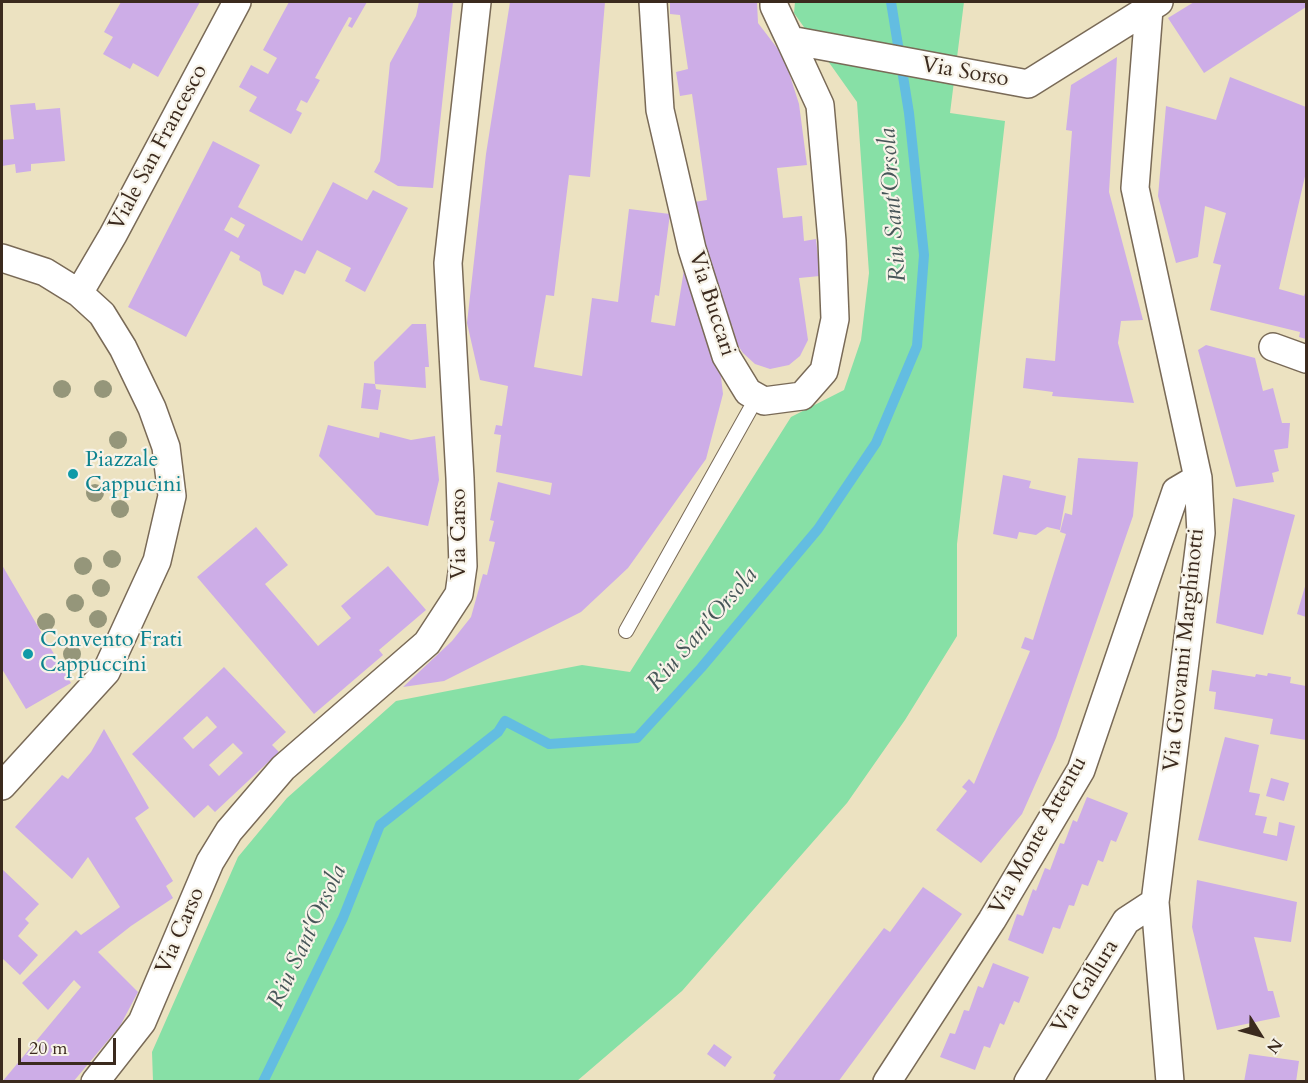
<!DOCTYPE html>
<style>
body{margin:0}
#map{position:relative;width:1308px;height:1083px;overflow:hidden;background:#ece2c1;font-family:Cardo,serif}
canvas{display:block}
.frame{position:absolute;inset:0;border:3px solid #3b2a1e;pointer-events:none}
.north{position:absolute;left:1230px;top:1005px;width:60px;height:60px;-webkit-text-stroke:4px #f7f3e8;paint-order:stroke;rotate:127deg;font-size:16px;font-weight:700;line-height:24px;text-align:center;color:#3b2a1e}
.north::after{content:'';display:block;margin:auto;width:21px;height:27px;background:#3b2a1e;clip-path:polygon(50% 0,100% 100%,50% 72%,0 100%)}
.scale{position:absolute;left:18px;top:1038px;width:98px;height:27px;box-sizing:border-box;border:3px solid #3b2a1e;border-top:0;padding-left:8px;font-size:18px;line-height:21px;white-space:nowrap;color:#3b2a1e;-webkit-text-stroke:4px #f7f3e8;paint-order:stroke}
</style>
<div id="map">
<canvas width="1308" height="1083"></canvas>
<div class="frame"></div>
<div class="north">N</div>
<div class="scale">20 m</div>
</div>
<script>
const g = document.querySelector('canvas').getContext('2d');
g.lineJoin = 'round';
function fillPath(path, color) { g.fillStyle = color; g.fill(path, 'evenodd'); }
const poly = rows => new Path2D(rows.map(r => 'M' + r).join(''));
function stroke(path, color, width, dash) { g.strokeStyle = color; g.lineWidth = width; g.lineCap = dash ? 'butt' : 'round'; g.setLineDash(dash || []); g.stroke(path); }
function label(font, color, halo, rows, align = 'center') {
  g.font = font + ' Cardo,serif'; g.lineWidth = 4.5; g.setLineDash([]); g.textBaseline = 'middle'; g.strokeStyle = halo; g.fillStyle = color; for (const [text, x, y, turn = 0] of rows) {
    g.save(); g.translate(x, y); g.rotate((+turn || 0) * Math.PI / 180); g.textAlign = isNaN(turn) ? turn : align; if (halo) g.strokeText(text, 0, 0); g.fillText(text, 0, 0); g.restore();
  }
}
const green = poly([
 [795,2,964,2,950,113,1005,121,957,544,957,636,905,720,847,803,682,991,577,1081,153,1081,152,1052,238,857,287,798,396,701,582,665,630,672,791,417,844,390,861,340,869,273,857,102,794,13]
]);
const stream = poly([
 [263,1082,343,918,380,825,498,732,505,721,549,744,637,738,701,668,818,529,876,443,917,346,924,255,909,113,891,2]
]);
const building = poly([
 [121,2,200,2,158,77,133,63,130,69,103,54,113,37,104,32],
 [289,2,367,2,352,28,348,26,352,18,349,17,315,78,320,80,307,103,301,100,296,110,302,113,291,134,249,111,257,97,239,87,251,65,268,74,277,58,263,50],
 [419,2,453,2,433,188,398,186,374,172,380,161,390,63,416,16],
 [510,2,605,2,590,177,569,175,554,296,546,295,534,367,582,376,592,298,618,302,629,209,670,214,659,296,655,295,651,322,675,326,686,257,717,343,723,394,706,459,628,568,581,612,444,681,403,687,452,641,471,617,483,574,487,575,495,542,489,541,494,521,490,520,498,482,550,495,552,483,496,472,501,435,494,434,496,425,502,426,508,386,480,380,467,323,486,154],
 [670,2,757,2,758,23,784,57,799,104,807,165,777,168,783,218,802,216,804,241,816,239,820,276,799,278,808,340,800,356,789,365,770,369,755,364,743,353,737,344,732,325,724,327,694,202,707,200,692,94,680,96,676,72,688,69,680,15,670,14],
 [1194,2,1306,2,1306,7,1204,73,1168,18],
 [1117,57,1109,192,1143,320,1121,321,1118,343,1134,403,1052,396,1053,392,1023,388,1026,358,1055,361,1072,131,1066,130,1071,85],
 [1230,77,1306,107,1306,172,1279,289,1304,296,1306,290,1306,339,1299,337,1300,332,1210,310,1221,265,1213,263,1226,213,1205,206,1198,257,1176,263,1158,196,1166,106,1216,120],
 [35,103,36,110,60,108,65,161,31,164,31,171,16,173,15,164,2,166,2,140,14,139,10,105],
 [213,141,260,165,238,207,302,241,333,182,367,200,373,190,408,208,365,292,345,281,351,268,317,250,305,274,295,270,283,295,263,285,260,272,239,260,240,256,231,251,186,337,128,307],
 [231,217,245,225,238,238,224,230],
 [412,324,426,324,429,367,425,367,426,388,375,384,374,362],
 [1206,345,1255,358,1263,391,1273,388,1282,423,1290,423,1288,448,1274,450,1279,471,1272,473,1274,482,1236,487,1198,350],
 [364,383,375,384,376,389,381,390,378,410,361,408],
 [328,425,379,438,380,432,411,440,435,436,439,480,428,526,376,515,319,456],
 [1078,458,1138,462,1133,516,1056,738,1022,814,981,863,936,830,967,791,962,787,969,779,974,784,1030,651,1021,648,1025,637,1033,640,1066,534,1060,532,1065,513,1072,515],
 [1003,475,1031,481,1029,488,1066,496,1060,530,1047,527,1036,535,1019,532,1017,539,993,534],
 [1233,498,1295,515,1263,635,1216,623],
 [256,527,288,565,265,584,318,646,351,618,341,606,388,566,426,610,379,650,383,655,314,714,197,577],
 [2,565,71,683,26,709,2,669],
 [1306,583,1306,617,1297,614],
 [224,667,286,732,272,745,279,752,215,812,208,805,194,818,132,754],
 [207,716,217,727,193,749,183,738],
 [233,743,243,753,219,776,209,765],
 [1212,670,1255,677,1256,674,1267,676,1268,673,1291,677,1290,683,1306,686,1306,740,1270,734,1273,719,1214,709,1216,692,1209,691],
 [104,729,149,808,135,818,173,881,166,886,173,898,131,926,98,952,138,992,120,1026,73,1082,2,1082,81,987,74,980,48,1010,22,983,76,930,81,935,120,907,88,857,72,879,15,827,62,775,68,779,91,752],
 [1225,737,1259,745,1249,792,1260,794,1255,815,1267,817,1263,833,1277,836,1279,822,1295,826,1287,861,1198,840],
 [1271,778,1289,783,1284,801,1266,796],
 [1087,797,1128,813,1116,842,1111,840,1103,862,1098,860,1088,886,1082,884,1074,906,1069,905,1060,929,1053,927,1043,954,1008,940,1017,914,1023,916,1033,889,1036,891,1045,868,1050,870,1060,843,1064,844,1073,820,1077,822],
 [2,869,39,904,25,919,29,923,18,936,38,955,20,975,2,958],
 [1197,880,1297,902,1291,942,1254,937,1268,991,1273,991,1280,1017,1217,1030,1192,927],
 [923,887,962,914,838,1082,772,1082,776,1075,773,1073,884,928,890,932],
 [993,963,1029,977,1019,1003,1014,1001,1004,1025,1000,1023,990,1048,984,1046,975,1070,940,1057,950,1033,955,1034,964,1010,969,1011,978,986,983,988],
 [714,1044,732,1057,725,1067,707,1054],
 [1249,1054,1299,1061,1296,1082,1244,1082]
]);
const lane = poly([
 [626,631,757,397]
]);
const street = poly([
 [653,2,660,110,692,249,726,356,748,392,764,401,802,396,824,371,835,319,832,241,820,105,790,40],
 [774,2,774,6,790,40,1028,84,1159,2],
 [1153,2,1149,9,1135,188,1198,478,1201,533,1155,902,1170,1082],
 [2,258,45,272,79,293,102,314,123,348,152,408,166,447,172,496,157,561,106,672,2,786],
 [79,293,113,235,237,2],
 [1273,347,1306,359],
 [95,1082,142,1022,210,862,229,831,283,768,427,643,459,594,463,566,460,478,448,263,477,2],
 [887,1082,992,920,1081,770,1176,491,1198,478],
 [1028,1082,1126,921,1155,902]
]);
const trees = [
 [62,389],
 [103,389],
 [118,440],
 [95,493],
 [120,509],
 [112,559],
 [83,566],
 [101,588],
 [75,603],
 [98,619],
 [46,622],
 [72,654]
];
const markers = [
 [73,474,6,"#0f9aa8"],
 [28,654,6,"#0f9aa8"]
];
const streetNames = [
 ["Via Sorso",965,73,10],
 ["Viale San Francesco",159,148,-62],
 ["Via Buccari",711,304,72],
 ["Via Carso",460,534,-90],
 ["Via Giovanni Marghinotti",1185,650,-84],
 ["Via Monte Attentu",1039,836,-61],
 ["Via Carso",181,931,-67],
 ["Via Gallura",1086,987,-58]
];
const cultureNames = [
 ["Piazzale",85,461],
 ["Cappucini",85,486],
 ["Convento Frati",40,641],
 ["Cappuccini",40,666]
];
const waterNames = [
 ["Riu Sant'Orsola",894,205,-94],
 ["Riu Sant'Orsola",703,630,-49],
 ["Riu Sant'Orsola",308,937,-65]
];
fillPath(green, '#87e0a6');
stroke(stream, '#63bde1', 10);
fillPath(building, '#cdade7');
stroke(lane, '#796a57', 16);
stroke(street, '#796a57', 30);
stroke(lane, '#fff', 14);
stroke(street, '#fff', 27);
g.fillStyle = '#95967a';
for (const [x, y] of trees) { g.beginPath(); g.arc(x, y, 9, 0, 2 * Math.PI); g.fill(); }
for (const [x, y, r, color] of markers) { const dot = new Path2D(); dot.arc(x, y, r, 0, 2 * Math.PI); g.fillStyle = color; g.fill(dot); stroke(dot, '#f7f3e8', 2); }
label('22px', '#3b2a1e', '#f7f3e8', streetNames);
label('22px', '#0d838f', '#f7f3e8', cultureNames, 'left');
label('italic 24px', '#475658', '#f7f3e8', waterNames);
</script>
